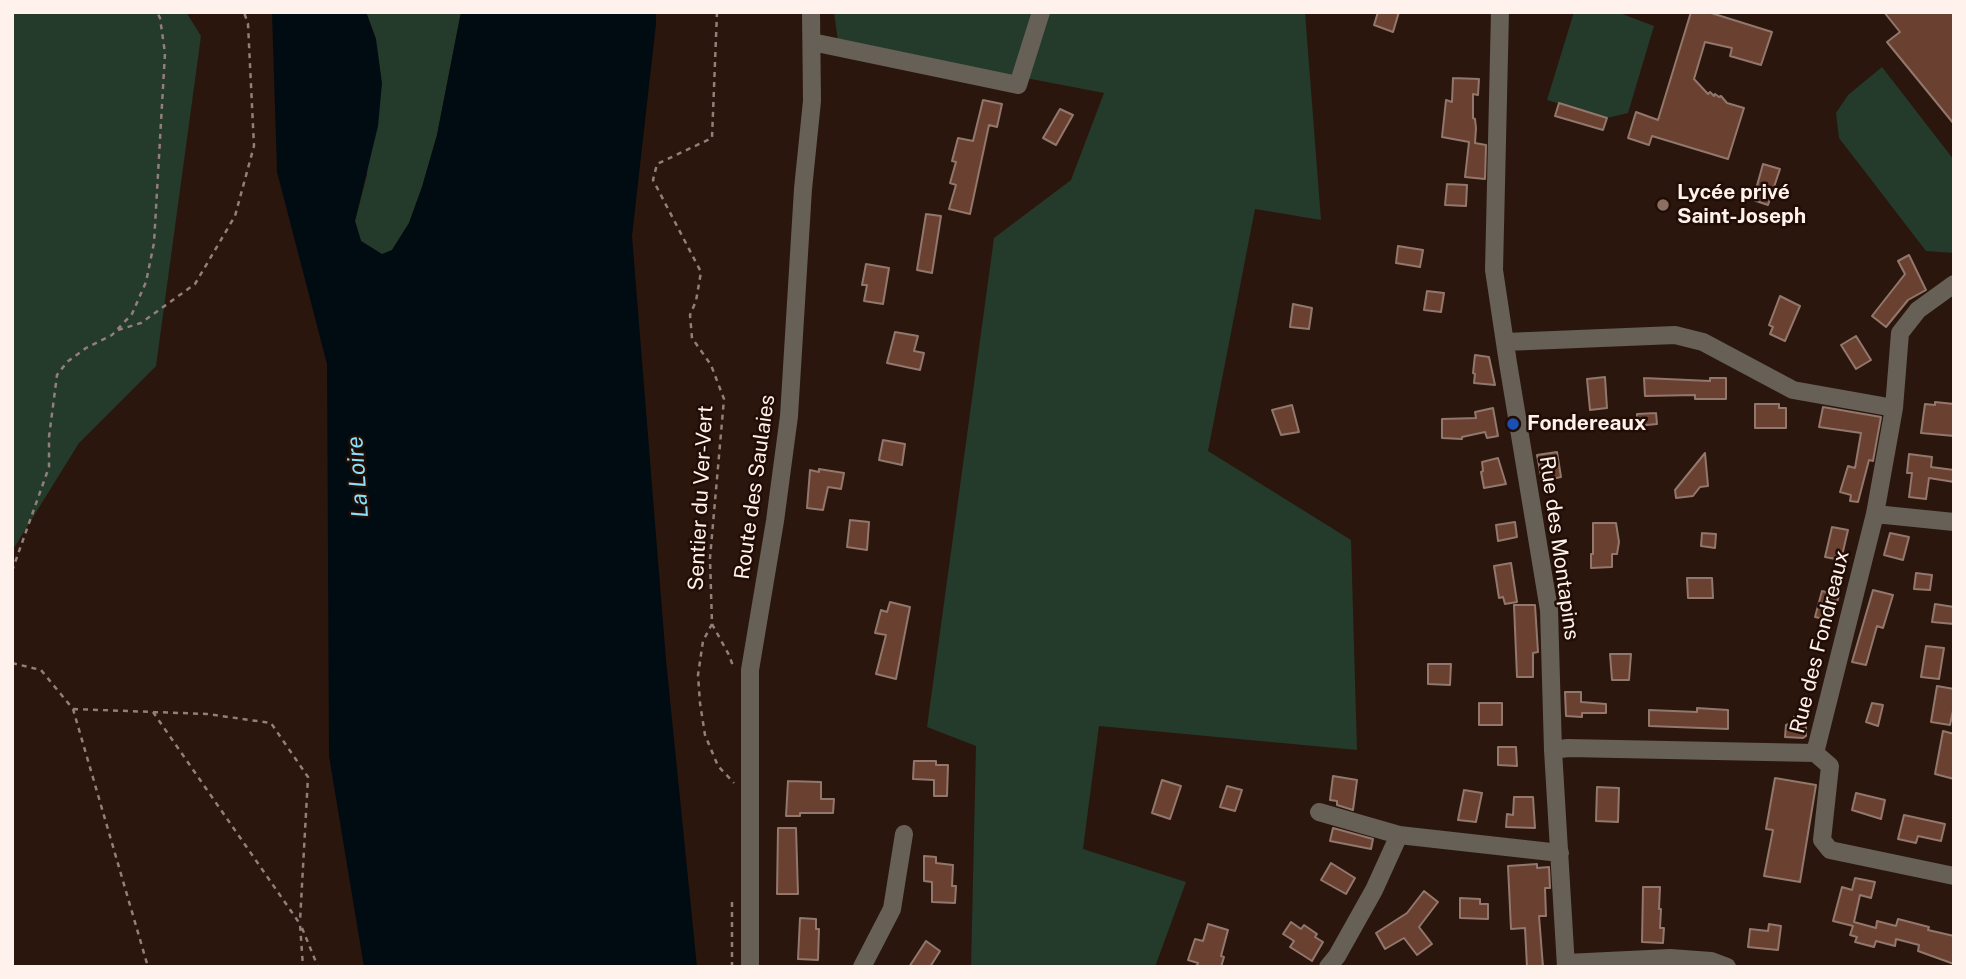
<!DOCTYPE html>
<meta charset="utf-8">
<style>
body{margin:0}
#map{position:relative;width:1966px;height:979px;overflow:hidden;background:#2b160d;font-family:"Public Sans",sans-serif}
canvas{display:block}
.frame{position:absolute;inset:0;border:14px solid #fff2ed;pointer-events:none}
</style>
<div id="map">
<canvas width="1966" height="979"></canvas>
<div class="frame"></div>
</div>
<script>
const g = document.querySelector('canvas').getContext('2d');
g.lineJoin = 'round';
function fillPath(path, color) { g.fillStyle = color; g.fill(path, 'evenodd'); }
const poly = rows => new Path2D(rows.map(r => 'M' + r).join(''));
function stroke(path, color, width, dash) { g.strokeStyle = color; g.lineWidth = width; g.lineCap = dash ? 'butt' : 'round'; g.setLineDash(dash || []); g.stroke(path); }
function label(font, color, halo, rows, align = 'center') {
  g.font = font + ' "Public Sans",sans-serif'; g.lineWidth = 5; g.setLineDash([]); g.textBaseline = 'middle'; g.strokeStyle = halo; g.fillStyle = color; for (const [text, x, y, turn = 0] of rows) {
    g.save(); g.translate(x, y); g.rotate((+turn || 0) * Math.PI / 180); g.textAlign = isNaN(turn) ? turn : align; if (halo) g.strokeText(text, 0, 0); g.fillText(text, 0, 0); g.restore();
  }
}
const green = poly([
 [12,12,186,12,201,36,156,366,79,443,12,551],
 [366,12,461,12,437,135,422,187,409,223,392,250,382,255,361,241,355,221,367,175,376,39],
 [834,12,1305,12,1321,220,1255,209,1208,451,1351,540,1357,750,1099,726,1083,849,1186,882,1155,967,971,967,976,746,927,727,994,238,1071,180,1104,93,838,42],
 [1574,12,1617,12,1654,26,1628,113,1607,118,1547,100],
 [1882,67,1954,160,1954,253,1926,251,1839,138,1836,113,1848,95]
]);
const water = poly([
 [272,12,366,12,376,39,382,83,378,126,355,221,361,241,382,254,392,250,409,223,422,187,437,135,461,12,656,12,656,24,632,236,666,660,697,967,364,967,329,756,327,364,277,172]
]);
const building = poly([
 [1378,12,1399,12,1393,32,1374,25,1378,12],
 [1691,12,1708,12,1772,32,1761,65,1730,56,1732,48,1705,42,1694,79,1708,94,1710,92,1714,96,1715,94,1719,97,1721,96,1727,103,1744,108,1728,159,1652,136,1649,145,1628,138,1636,112,1658,120,1691,12],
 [1884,12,1954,12,1954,124,1887,42,1900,32,1884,12],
 [1453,78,1479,79,1478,95,1473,94,1473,118,1475,119,1476,128,1475,143,1486,145,1485,179,1465,177,1469,142,1442,137,1446,100,1452,102,1453,78],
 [983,100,1002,104,997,127,989,125,970,214,949,209,956,185,950,183,956,162,952,161,958,138,973,141,983,100],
 [1559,103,1607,118,1603,130,1555,116,1559,103],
 [1060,109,1073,115,1056,145,1043,138,1060,109],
 [1763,164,1780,169,1768,205,1753,200,1763,164],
 [1447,184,1467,185,1466,206,1445,205,1447,184],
 [926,214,941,216,932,273,917,270,926,214],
 [1398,246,1423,250,1420,267,1396,263,1398,246],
 [1909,255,1926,290,1908,300,1886,327,1872,316,1905,274,1898,261,1909,255],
 [866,264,889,268,883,304,864,301,867,285,862,285,866,264],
 [1427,291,1444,293,1441,312,1424,310,1427,291],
 [1780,296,1800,306,1785,341,1770,334,1773,327,1769,325,1780,296],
 [1293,304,1312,308,1309,329,1290,327,1293,304],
 [895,332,918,336,914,351,924,353,920,370,887,363,895,332],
 [1856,336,1871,360,1856,369,1841,345,1856,336],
 [1475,355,1489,357,1495,385,1474,383,1475,374,1473,373,1475,355],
 [1605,377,1607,408,1590,410,1587,379,1605,377],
 [1644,378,1710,381,1710,378,1726,378,1726,399,1695,399,1695,395,1645,396,1644,378],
 [1935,402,1954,404,1954,436,1921,433,1925,404,1935,405,1935,402],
 [1755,404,1779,404,1779,408,1786,408,1786,428,1755,428,1755,404],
 [1292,405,1299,432,1281,435,1272,410,1292,405],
 [1823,407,1881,417,1873,461,1869,460,1858,502,1850,501,1851,495,1840,492,1848,466,1855,468,1861,433,1819,427,1823,407],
 [1493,408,1498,436,1487,438,1485,432,1462,437,1462,439,1442,438,1442,419,1476,418,1475,412,1493,408],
 [1656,413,1657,424,1637,426,1637,414,1656,413],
 [883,440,905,444,902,465,879,460,883,440],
 [1557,452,1561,477,1542,481,1537,455,1557,452],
 [1705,453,1708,486,1700,487,1693,496,1676,498,1675,490,1705,453],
 [1909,454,1932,457,1931,467,1954,470,1954,482,1929,478,1926,499,1909,497,1912,473,1907,473,1909,454],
 [1498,458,1506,484,1484,488,1481,472,1483,471,1482,462,1498,458],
 [819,469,844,473,841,489,828,487,823,510,807,508,810,470,819,472,819,469],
 [850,520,869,522,867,550,847,547,850,520],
 [1515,522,1517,537,1498,541,1496,525,1515,522],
 [1593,523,1616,523,1619,542,1617,554,1612,554,1612,567,1591,568,1591,554,1593,554,1593,523],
 [1832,527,1848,530,1841,560,1825,557,1832,527],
 [1702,533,1716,534,1715,548,1701,546,1702,533],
 [1890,533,1909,537,1903,560,1884,555,1890,533],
 [1511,563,1517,602,1505,604,1503,597,1499,598,1494,566,1511,563],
 [1916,573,1932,575,1930,590,1914,589,1916,573],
 [1687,578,1712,578,1713,598,1688,598,1687,578],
 [1873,590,1893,595,1883,628,1877,626,1866,665,1852,662,1873,590],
 [1822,591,1839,595,1833,617,1829,616,1828,620,1815,617,1822,591],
 [890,602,910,607,896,679,876,674,886,635,875,633,881,610,887,612,890,602],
 [1935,604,1954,607,1954,624,1932,622,1935,604],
 [1514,605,1535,605,1538,652,1533,653,1533,677,1517,677,1514,605],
 [1926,646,1944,648,1939,679,1921,677,1926,646],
 [1610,654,1631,654,1629,680,1612,680,1610,654],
 [1428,664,1451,664,1450,685,1428,684,1428,664],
 [1937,686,1954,689,1954,706,1950,725,1931,722,1937,686],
 [1565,692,1581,692,1581,702,1606,704,1606,713,1582,713,1582,717,1566,716,1565,692],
 [1479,703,1502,703,1502,725,1479,725,1479,703],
 [1872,703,1883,705,1878,726,1866,722,1872,703],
 [1697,708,1728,710,1728,729,1649,726,1649,710,1697,712,1697,708],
 [1794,717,1806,717,1806,736,1803,738,1785,737,1786,725,1794,722,1794,717],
 [1943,731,1954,734,1954,779,1935,774,1943,731],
 [1498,747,1516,747,1517,766,1498,765,1498,747],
 [914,761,936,761,936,765,948,765,947,796,934,796,934,780,913,779,914,761],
 [1333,776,1357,780,1353,810,1337,805,1337,801,1330,800,1333,776],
 [1775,778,1816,785,1800,882,1764,876,1773,830,1766,829,1775,778],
 [1162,780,1181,786,1170,819,1152,813,1162,780],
 [788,781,821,782,821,799,834,799,833,813,800,813,800,816,786,816,788,781],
 [1227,786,1242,790,1235,811,1220,807,1227,786],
 [1597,787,1619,788,1618,822,1596,821,1597,787],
 [1464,790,1482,793,1476,822,1458,820,1464,790],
 [1856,793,1885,800,1881,819,1852,810,1856,793],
 [1514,797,1533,797,1535,828,1506,827,1507,814,1513,815,1514,797],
 [1904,815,1945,824,1941,841,1918,836,1916,843,1898,839,1904,815],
 [778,828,796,828,798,894,777,894,778,828],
 [1333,828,1373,839,1371,849,1330,841,1333,828],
 [924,856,936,857,936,863,953,865,952,886,956,886,955,903,932,902,932,882,924,881,924,856],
 [1331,863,1355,878,1346,894,1321,880,1331,863],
 [1537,864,1537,868,1549,867,1550,888,1545,888,1546,916,1539,916,1543,967,1527,967,1525,928,1511,929,1508,866,1537,864],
 [1855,878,1875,882,1871,898,1860,895,1854,922,1876,928,1877,921,1896,926,1898,919,1929,927,1928,930,1954,936,1954,964,1918,951,1919,945,1896,939,1895,946,1876,941,1874,947,1855,942,1857,937,1850,935,1853,926,1833,921,1842,887,1852,890,1855,878],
 [1643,887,1660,887,1659,909,1661,909,1660,928,1664,928,1663,943,1642,942,1643,887],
 [1424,891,1438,902,1419,927,1432,944,1417,955,1404,938,1385,949,1376,933,1407,913,1424,891],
 [1460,898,1480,899,1480,904,1488,904,1488,919,1460,918,1460,898],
 [800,918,816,919,816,929,819,929,818,960,798,959,800,918],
 [1291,922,1301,929,1304,925,1317,934,1315,937,1323,942,1312,961,1290,947,1294,941,1283,934,1291,922],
 [1208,924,1228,930,1221,956,1224,957,1221,967,1196,967,1198,963,1188,960,1195,939,1203,941,1208,924],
 [1769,924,1781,926,1778,950,1748,947,1750,929,1768,931,1769,924],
 [926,941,940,951,930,967,909,967,926,941]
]);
const path = poly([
 [717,12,712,138,657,164,653,180,701,272,696,301,690,315,692,338,711,365,724,399,710,558,712,624,729,655,733,666],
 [118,330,141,323,195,284,235,216,254,146,248,24,244,12],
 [12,571,49,467,49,437,57,375,67,362,86,348,112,335,132,314,146,282,154,243,165,53,160,18,157,12],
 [712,624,703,641,698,675,700,703,705,735,718,766,734,783],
 [12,663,41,670,73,709,148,967],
 [73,709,153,712,300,924,303,967],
 [153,712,207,714,271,723,308,777,300,921],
 [302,928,318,967],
 [732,967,732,902]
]);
const minor = poly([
 [1500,12,1494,270,1508,363,1549,610,1553,750,1566,967],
 [812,42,1018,85,1041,12],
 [1505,342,1675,335,1703,342,1793,390,1894,408,1900,333,1918,310,1954,284],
 [1875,514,1954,522],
 [1553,750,1568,748,1815,753,1875,514,1894,408],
 [1815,753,1830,766,1822,840,1830,850,1954,876],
 [1319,812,1399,835,1560,853],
 [1566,963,1670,958,1711,961,1727,967],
 [750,967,750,670,775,521,789,416,803,189,812,101,811,12],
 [862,967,892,909,904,834],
 [1328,967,1337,956,1374,890,1399,835]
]);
const markers = [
 [1663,205,7,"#8d6e63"],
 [1513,424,7,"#1a4fb4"]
];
const poiNames = [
 ["Lycée privé",1677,193],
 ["Saint-Joseph",1677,217],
 ["Fondereaux",1527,424]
];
const streetNames = [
 ["Route des Saulaies",755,487,-82],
 ["Sentier du Ver-Vert",701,498,-87],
 ["Rue des Montapins",1559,548,82],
 ["Rue des Fondreaux",1820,642,-76]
];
const waterNames = [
 ["La Loire",358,477,-94]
];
fillPath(green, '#243a2b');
fillPath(water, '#000c11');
fillPath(building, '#6a4131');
stroke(building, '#92776c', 2);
stroke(path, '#917f78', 2.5, [5, 5]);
stroke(minor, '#666056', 18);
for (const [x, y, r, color] of markers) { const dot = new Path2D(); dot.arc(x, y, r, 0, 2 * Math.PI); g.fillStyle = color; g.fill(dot); stroke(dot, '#210d05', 2.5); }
label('bold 21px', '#fff2ed', '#210d05', poiNames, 'left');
label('21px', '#fff2ed', '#210d05', streetNames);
label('italic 23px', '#89e1fd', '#210d05', waterNames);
</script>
